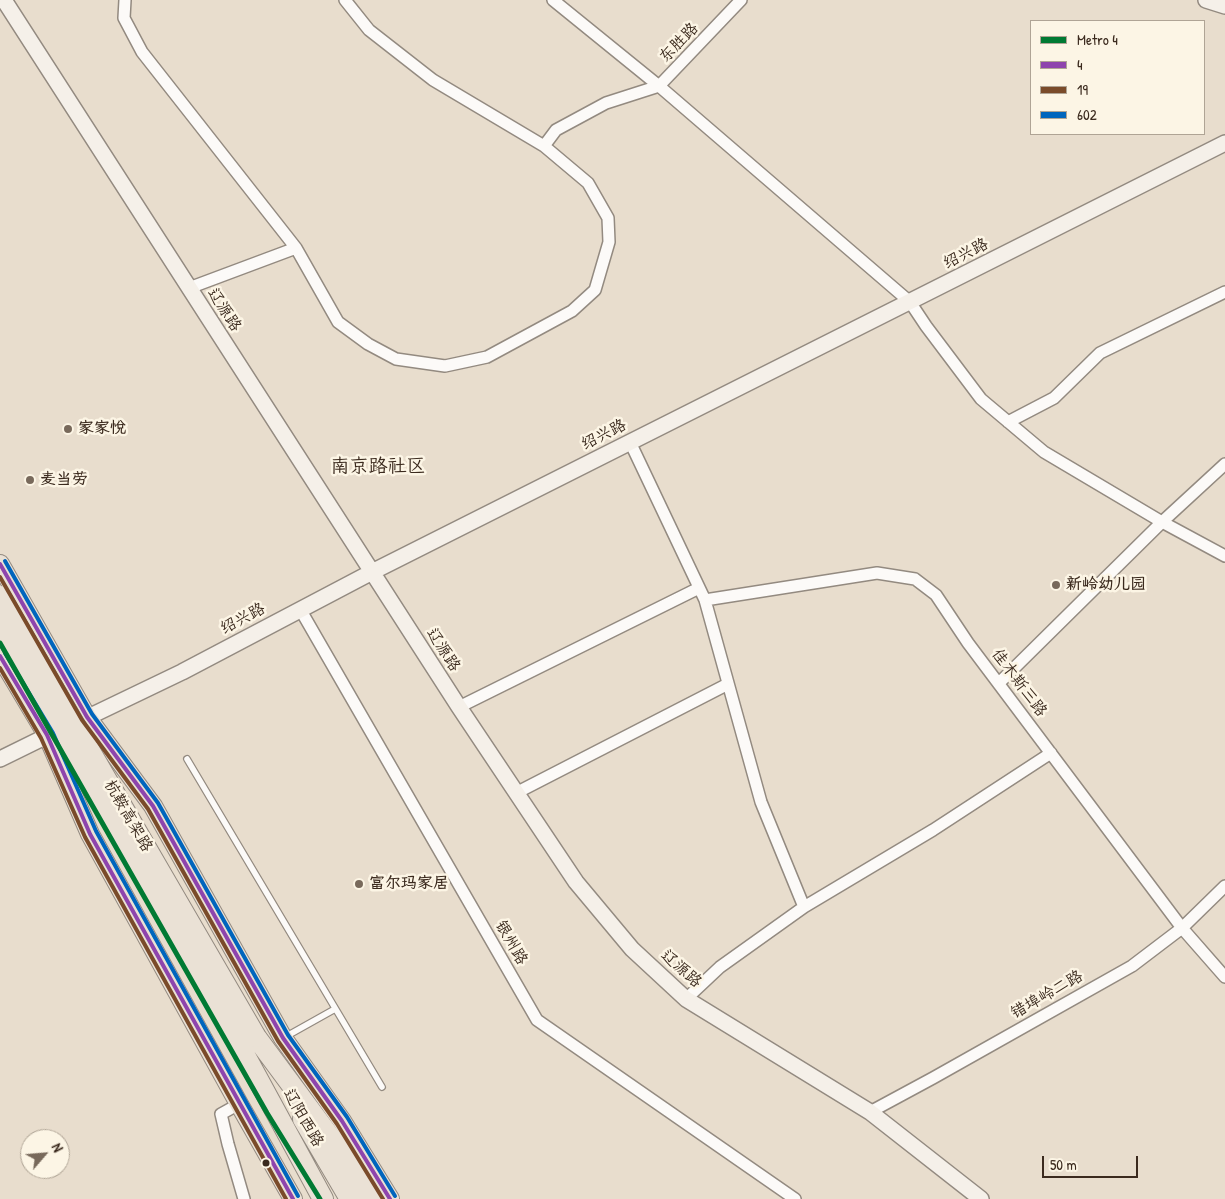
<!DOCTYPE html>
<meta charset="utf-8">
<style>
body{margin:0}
#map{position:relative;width:1225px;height:1199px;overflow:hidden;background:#e8ddcd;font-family:"Patrick Hand",sans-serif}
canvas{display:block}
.legend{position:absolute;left:1030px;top:20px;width:175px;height:115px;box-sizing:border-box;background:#fcf5e5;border:1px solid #afa495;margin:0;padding:6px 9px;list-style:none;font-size:15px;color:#3b2a1e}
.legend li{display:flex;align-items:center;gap:10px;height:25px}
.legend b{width:25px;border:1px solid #afa495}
.north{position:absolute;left:20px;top:1129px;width:50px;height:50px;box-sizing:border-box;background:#fcf5e5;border:1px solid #afa495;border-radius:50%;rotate:63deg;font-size:14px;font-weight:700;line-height:20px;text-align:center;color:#3b2a1e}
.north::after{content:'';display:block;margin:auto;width:18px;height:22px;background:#78695b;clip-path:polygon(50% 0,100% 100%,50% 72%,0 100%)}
.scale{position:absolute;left:1042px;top:1156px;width:96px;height:22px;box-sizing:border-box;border:2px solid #3b2a1e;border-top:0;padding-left:6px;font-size:15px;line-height:18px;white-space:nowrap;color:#3b2a1e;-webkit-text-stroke:4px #fcf5e5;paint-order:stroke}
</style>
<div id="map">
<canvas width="1225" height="1199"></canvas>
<ul class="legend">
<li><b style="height:6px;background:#007a33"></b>Metro 4</li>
<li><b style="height:6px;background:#8e44ad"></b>4</li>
<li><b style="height:6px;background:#7a4b2a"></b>19</li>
<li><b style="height:6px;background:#0065bd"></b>602</li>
</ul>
<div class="north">N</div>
<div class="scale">50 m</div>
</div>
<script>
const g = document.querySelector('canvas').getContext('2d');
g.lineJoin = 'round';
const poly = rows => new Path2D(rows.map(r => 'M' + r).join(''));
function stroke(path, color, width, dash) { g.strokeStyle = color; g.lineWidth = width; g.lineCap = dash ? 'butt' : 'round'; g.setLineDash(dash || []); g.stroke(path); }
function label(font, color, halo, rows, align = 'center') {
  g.font = font + ' "Patrick Hand","LXGW WenKai TC",sans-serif'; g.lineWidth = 5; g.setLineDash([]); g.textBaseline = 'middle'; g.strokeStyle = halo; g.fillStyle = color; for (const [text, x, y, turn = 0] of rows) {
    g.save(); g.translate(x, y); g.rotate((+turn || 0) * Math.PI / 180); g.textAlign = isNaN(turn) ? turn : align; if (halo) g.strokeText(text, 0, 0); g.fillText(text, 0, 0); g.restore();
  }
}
const lane = poly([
 [187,759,382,1087],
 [285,1037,335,1009]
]);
const street = poly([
 [125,0,124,18,142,52,296,248,338,322,368,344,396,359,445,366,487,357,572,311,595,290,609,242,608,218,588,183,544,146,433,80,369,30,345,0],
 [553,0,659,86,910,302,926,326,981,399,1044,452,1162,522,1225,556],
 [544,146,556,130,606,103,659,86,741,0],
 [189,288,296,248],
 [1008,422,1054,398,1100,353,1225,292],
 [630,442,705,600,761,802,804,907],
 [705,600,877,573,915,579,936,595,968,643,1182,928,1225,977],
 [300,609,537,1020,795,1199],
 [999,683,1162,522,1225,464],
 [459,707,699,588],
 [516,793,728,684],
 [686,999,720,967,804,907,933,830,1051,753],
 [239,1104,221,1114,228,1144,244,1199],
 [870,1112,933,1078,1132,966,1182,928,1225,886]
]);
const secondary = poly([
 [4,0,459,707,576,882,632,949,686,999,870,1112,981,1199],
 [1206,0,1225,6],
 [78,722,182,672,372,572,1225,143],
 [0,759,57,731]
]);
const primary = poly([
 [0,564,87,717,153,806,283,1038,342,1121,390,1199],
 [0,656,47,735,90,834,239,1104,293,1199]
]);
const highway = poly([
 [256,1037,339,1149,370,1199],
 [240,1046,323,1199],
 [303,1119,350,1199]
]);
const highwayBridge = poly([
 [0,596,256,1037],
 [0,626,53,717,240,1046]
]);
const bus1 = poly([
 [0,564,87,717,153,806,283,1038,342,1121,390,1199],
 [0,656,47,735,90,834,293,1199]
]);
const bus2 = poly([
 [0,577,82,720,148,809,278,1041,337,1124,383,1199],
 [0,668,41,738,85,837,286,1199]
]);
const bus3 = poly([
 [5,561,92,714,158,803,288,1035,347,1117,395,1196],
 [5,653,53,733,96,831,298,1196]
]);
const metro1 = poly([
 [0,643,267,1113,320,1199]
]);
const markers = [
 [68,429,5,"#78695b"],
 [30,480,5,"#78695b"],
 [1056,585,5,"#78695b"],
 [359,884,5,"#78695b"],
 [266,1163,4.5,"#3b2a1e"]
];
const streetNames = [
 ["东胜路",679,43,-46],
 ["绍兴路",966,254,-27],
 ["辽源路",224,310,57],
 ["绍兴路",604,435,-27],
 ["绍兴路",243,619,-28],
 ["辽源路",443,650,57],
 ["佳木斯三路",1019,683,53],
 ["杭鞍高架路",128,816,60],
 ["银州路",511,943,60],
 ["辽源路",681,969,41],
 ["错埠岭二路",1047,995,-30],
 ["辽阳西路",303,1118,60]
];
const poiNames = [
 ["家家悦",78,429],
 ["麦当劳",40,480],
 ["新岭幼儿园",1066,585],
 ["富尔玛家居",369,884]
];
const quarterNames = [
 ["南京路社区",378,467]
];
stroke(lane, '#938a80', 8);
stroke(street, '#938a80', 14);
stroke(secondary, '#938a80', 18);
stroke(primary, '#938a80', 20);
stroke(highway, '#938a80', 22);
stroke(lane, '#fcfaf8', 5.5);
stroke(street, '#fcfaf8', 11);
stroke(secondary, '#f5f0e9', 15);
stroke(primary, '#eae1d5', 18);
stroke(highway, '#eae1d5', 20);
stroke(highwayBridge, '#938a80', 22, []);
stroke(highwayBridge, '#eae1d5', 20);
stroke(bus1, '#8e44ad', 4);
stroke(bus2, '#7a4b2a', 4);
stroke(bus3, '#0065bd', 4);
stroke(metro1, '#007a33', 5);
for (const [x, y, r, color] of markers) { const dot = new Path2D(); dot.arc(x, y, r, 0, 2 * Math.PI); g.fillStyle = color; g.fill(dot); stroke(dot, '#fcf5e5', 2); }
label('16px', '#3b2a1e', '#fcf5e5', streetNames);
label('bold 16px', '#3b2a1e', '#fcf5e5', poiNames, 'left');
label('19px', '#3b2a1e', '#fcf5e5', quarterNames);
</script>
